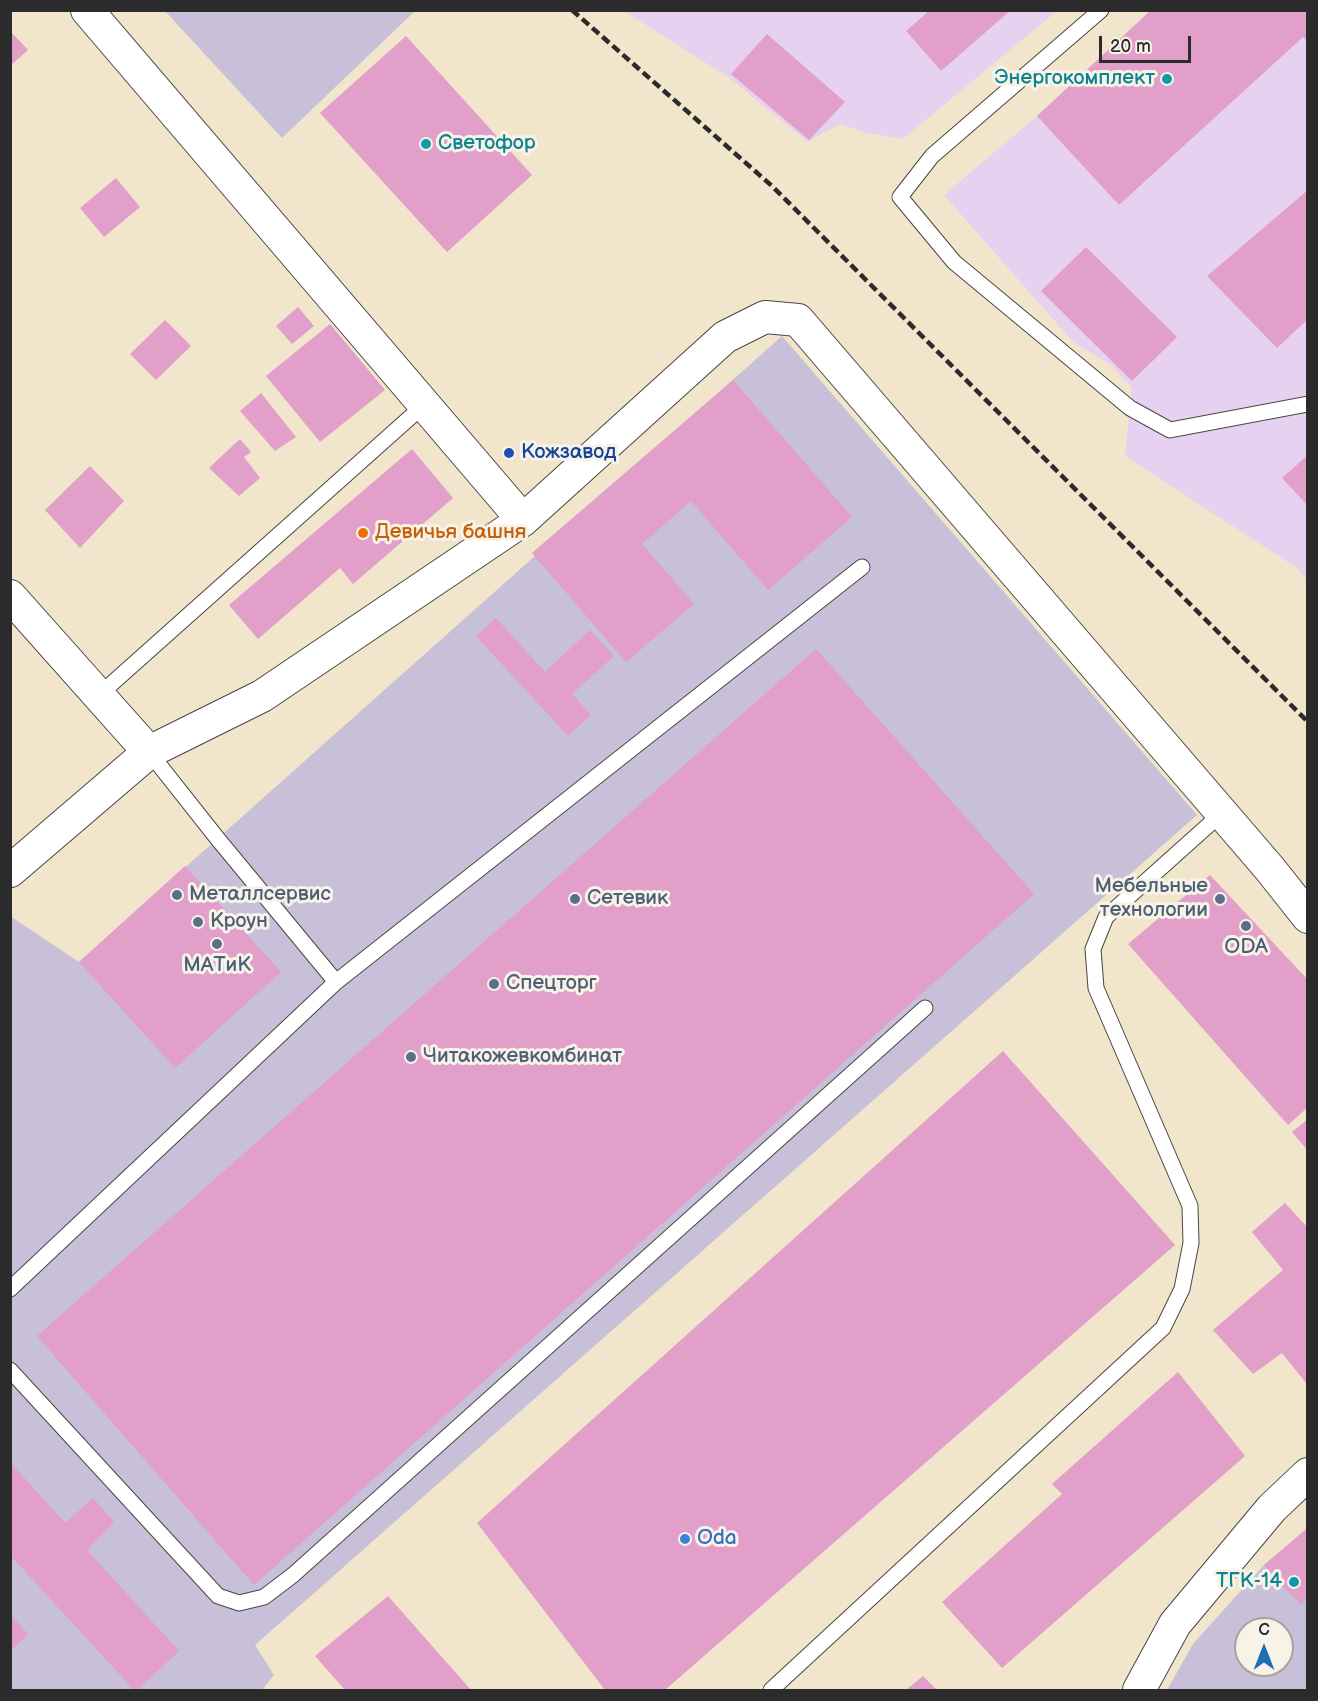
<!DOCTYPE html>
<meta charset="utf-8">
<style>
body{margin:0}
#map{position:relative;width:1318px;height:1701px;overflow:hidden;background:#f1e5cb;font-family:"Balsamiq Sans",sans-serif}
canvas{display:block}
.frame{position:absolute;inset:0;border:12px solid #2b2b2b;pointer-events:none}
.north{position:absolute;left:1234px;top:1617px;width:60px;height:60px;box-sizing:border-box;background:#f7f3e8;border:2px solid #a5a39c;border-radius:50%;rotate:0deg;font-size:16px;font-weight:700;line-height:24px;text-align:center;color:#2b2b2b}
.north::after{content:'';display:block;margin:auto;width:21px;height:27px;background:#1f6fb2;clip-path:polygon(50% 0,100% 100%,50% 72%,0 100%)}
.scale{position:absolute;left:1099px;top:36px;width:92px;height:27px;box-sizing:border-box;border:3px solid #2b2b2b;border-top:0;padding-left:8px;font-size:18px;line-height:21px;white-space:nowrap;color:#2b2b2b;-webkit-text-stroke:4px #f7f3e8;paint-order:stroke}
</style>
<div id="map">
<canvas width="1318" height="1701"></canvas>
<div class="frame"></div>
<div class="north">С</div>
<div class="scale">20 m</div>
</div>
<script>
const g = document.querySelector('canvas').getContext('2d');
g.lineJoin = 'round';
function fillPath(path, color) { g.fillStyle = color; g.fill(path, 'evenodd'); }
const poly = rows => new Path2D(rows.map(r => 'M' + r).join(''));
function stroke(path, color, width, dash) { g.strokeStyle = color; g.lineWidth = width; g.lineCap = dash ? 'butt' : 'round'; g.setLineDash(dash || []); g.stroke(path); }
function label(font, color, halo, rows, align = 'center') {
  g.font = font + ' "Balsamiq Sans",sans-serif'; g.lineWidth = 6; g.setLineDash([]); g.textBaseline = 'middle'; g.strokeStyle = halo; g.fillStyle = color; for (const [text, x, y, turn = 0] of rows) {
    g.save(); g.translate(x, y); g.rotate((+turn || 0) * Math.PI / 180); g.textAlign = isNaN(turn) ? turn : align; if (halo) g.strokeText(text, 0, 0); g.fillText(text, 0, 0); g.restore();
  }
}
const built = poly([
 [624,11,1057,11,903,139,863,132,840,124,808,142,728,77],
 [1151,11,1307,11,1307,580,1297,568,1125,456,1132,388,1111,365,1074,343,944,195,1037,116]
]);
const industrial = poly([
 [165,11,415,11,282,138],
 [782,336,1197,815,255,1645,274,1675,262,1690,11,1690,10,916,79,962],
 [1307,1528,1307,1690,1167,1690,1193,1644,1264,1565],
 [1246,1629,1282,1629,1282,1665,1246,1665]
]);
const building = poly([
 [930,10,1011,10,941,71,906,31],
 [1151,10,1308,10,1308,42,1303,37,1119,205,1037,116],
 [10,31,28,50,10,66],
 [767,34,845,102,809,140,731,74],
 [406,36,532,175,447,252,320,113],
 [116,178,140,207,104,237,80,208],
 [1308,190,1308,319,1277,348,1207,276],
 [1086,247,1177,337,1132,381,1041,291],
 [298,307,314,326,292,344,276,326],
 [165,320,191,346,156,380,130,354],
 [330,324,385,390,320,442,266,376],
 [733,380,852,517,768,590,691,501,642,544,694,604,626,662,532,553],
 [261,393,296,437,275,451,240,411],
 [240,439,251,452,244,457,260,478,239,496,209,468],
 [412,449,453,498,353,584,340,568,258,639,229,605],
 [1308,455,1308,506,1282,478],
 [90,466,124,501,80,548,45,510],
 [496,618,545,672,590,630,614,656,572,694,591,715,568,736,476,636],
 [816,649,1034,894,254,1585,37,1336],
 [185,866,281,972,175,1068,79,962],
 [1210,875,1308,980,1308,1107,1288,1125,1128,944],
 [1003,1051,1175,1245,665,1690,605,1690,477,1523],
 [1308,1119,1308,1151,1292,1132],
 [1285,1203,1308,1228,1308,1382,1306,1383,1282,1353,1253,1374,1213,1330,1283,1270,1252,1232],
 [1178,1372,1245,1456,1002,1668,942,1602,1062,1494,1052,1484],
 [10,1462,65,1523,93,1498,114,1522,87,1550,179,1651,137,1690,134,1690,10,1555],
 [1308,1528,1308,1598,1301,1605,1264,1565],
 [388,1596,471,1690,345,1690,315,1656],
 [10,1614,28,1634,10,1651],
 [923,1676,937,1690,906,1690]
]);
const service = poly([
 [1101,10,932,156,900,197,954,262,1130,408,1170,430,1308,404],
 [99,695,424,405],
 [336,982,862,567],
 [10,1289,336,982,217,838,149,752],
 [10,1370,218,1596,239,1603,264,1597,293,1575,925,1008],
 [771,1690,1163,1328,1182,1289,1191,1243,1190,1206,1096,988,1093,949,1106,917,1222,813]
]);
const minor = poly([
 [87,10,523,520],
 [10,596,149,752],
 [10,871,149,752,262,696,523,520,725,337,765,317,798,320,1270,869,1308,917],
 [1139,1690,1175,1624,1272,1508,1308,1474]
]);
const rail = poly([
 [572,10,772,186,1308,722]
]);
const markers = [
 [1167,79,6,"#0f9aa8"],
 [426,144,6,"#0f9aa8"],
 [509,453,6,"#1a4fb4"],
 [363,533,6,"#e8710a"],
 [177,895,6,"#5c6f8a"],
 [575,899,6,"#5c6f8a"],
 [1220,899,6,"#5c6f8a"],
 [198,922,6,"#5c6f8a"],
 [1246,926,6,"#5c6f8a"],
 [217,944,6,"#5c6f8a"],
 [494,984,6,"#5c6f8a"],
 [411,1057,6,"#5c6f8a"],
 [685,1539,6,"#3f7fe0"],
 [1294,1582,6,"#0f9aa8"]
];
const cultureNames = [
 ["Энергокомплект",1155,79],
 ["Светофор",438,144,"left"],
 ["ТГК-14",1282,1582]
];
const transitNames = [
 ["Кожзавод",521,453]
];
const foodNames = [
 ["Девичья башня",375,533]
];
const serviceNames = [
 ["Мебельные",1208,887,"right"],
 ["технологии",1208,911,"right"],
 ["Металлсервис",189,895],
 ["Сетевик",587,899],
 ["Кроун",210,922],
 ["ODA",1246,948,"center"],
 ["МАТиК",217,966,"center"],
 ["Спецторг",506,984],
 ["Читакожевкомбинат",423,1057]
];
const shopNames = [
 ["Oda",697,1539]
];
fillPath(built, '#e6d2f0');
fillPath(industrial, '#c8bfd8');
fillPath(building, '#e19fc9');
stroke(service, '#494743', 17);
stroke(minor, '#494743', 34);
stroke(service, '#fff', 15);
stroke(minor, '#fff', 32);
stroke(rail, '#2b2b2b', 4.5, [9, 4.5]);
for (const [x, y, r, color] of markers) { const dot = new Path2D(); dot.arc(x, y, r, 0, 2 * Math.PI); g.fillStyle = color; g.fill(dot); stroke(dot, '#f7f3e8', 2); }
label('21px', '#0d838f', '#f7f3e8', cultureNames, 'right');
label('21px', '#164399', '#f7f3e8', transitNames, 'left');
label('21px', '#c56008', '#f7f3e8', foodNames, 'left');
label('21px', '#4e5e75', '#f7f3e8', serviceNames, 'left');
label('21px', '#366cbe', '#f7f3e8', shopNames, 'left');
</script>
